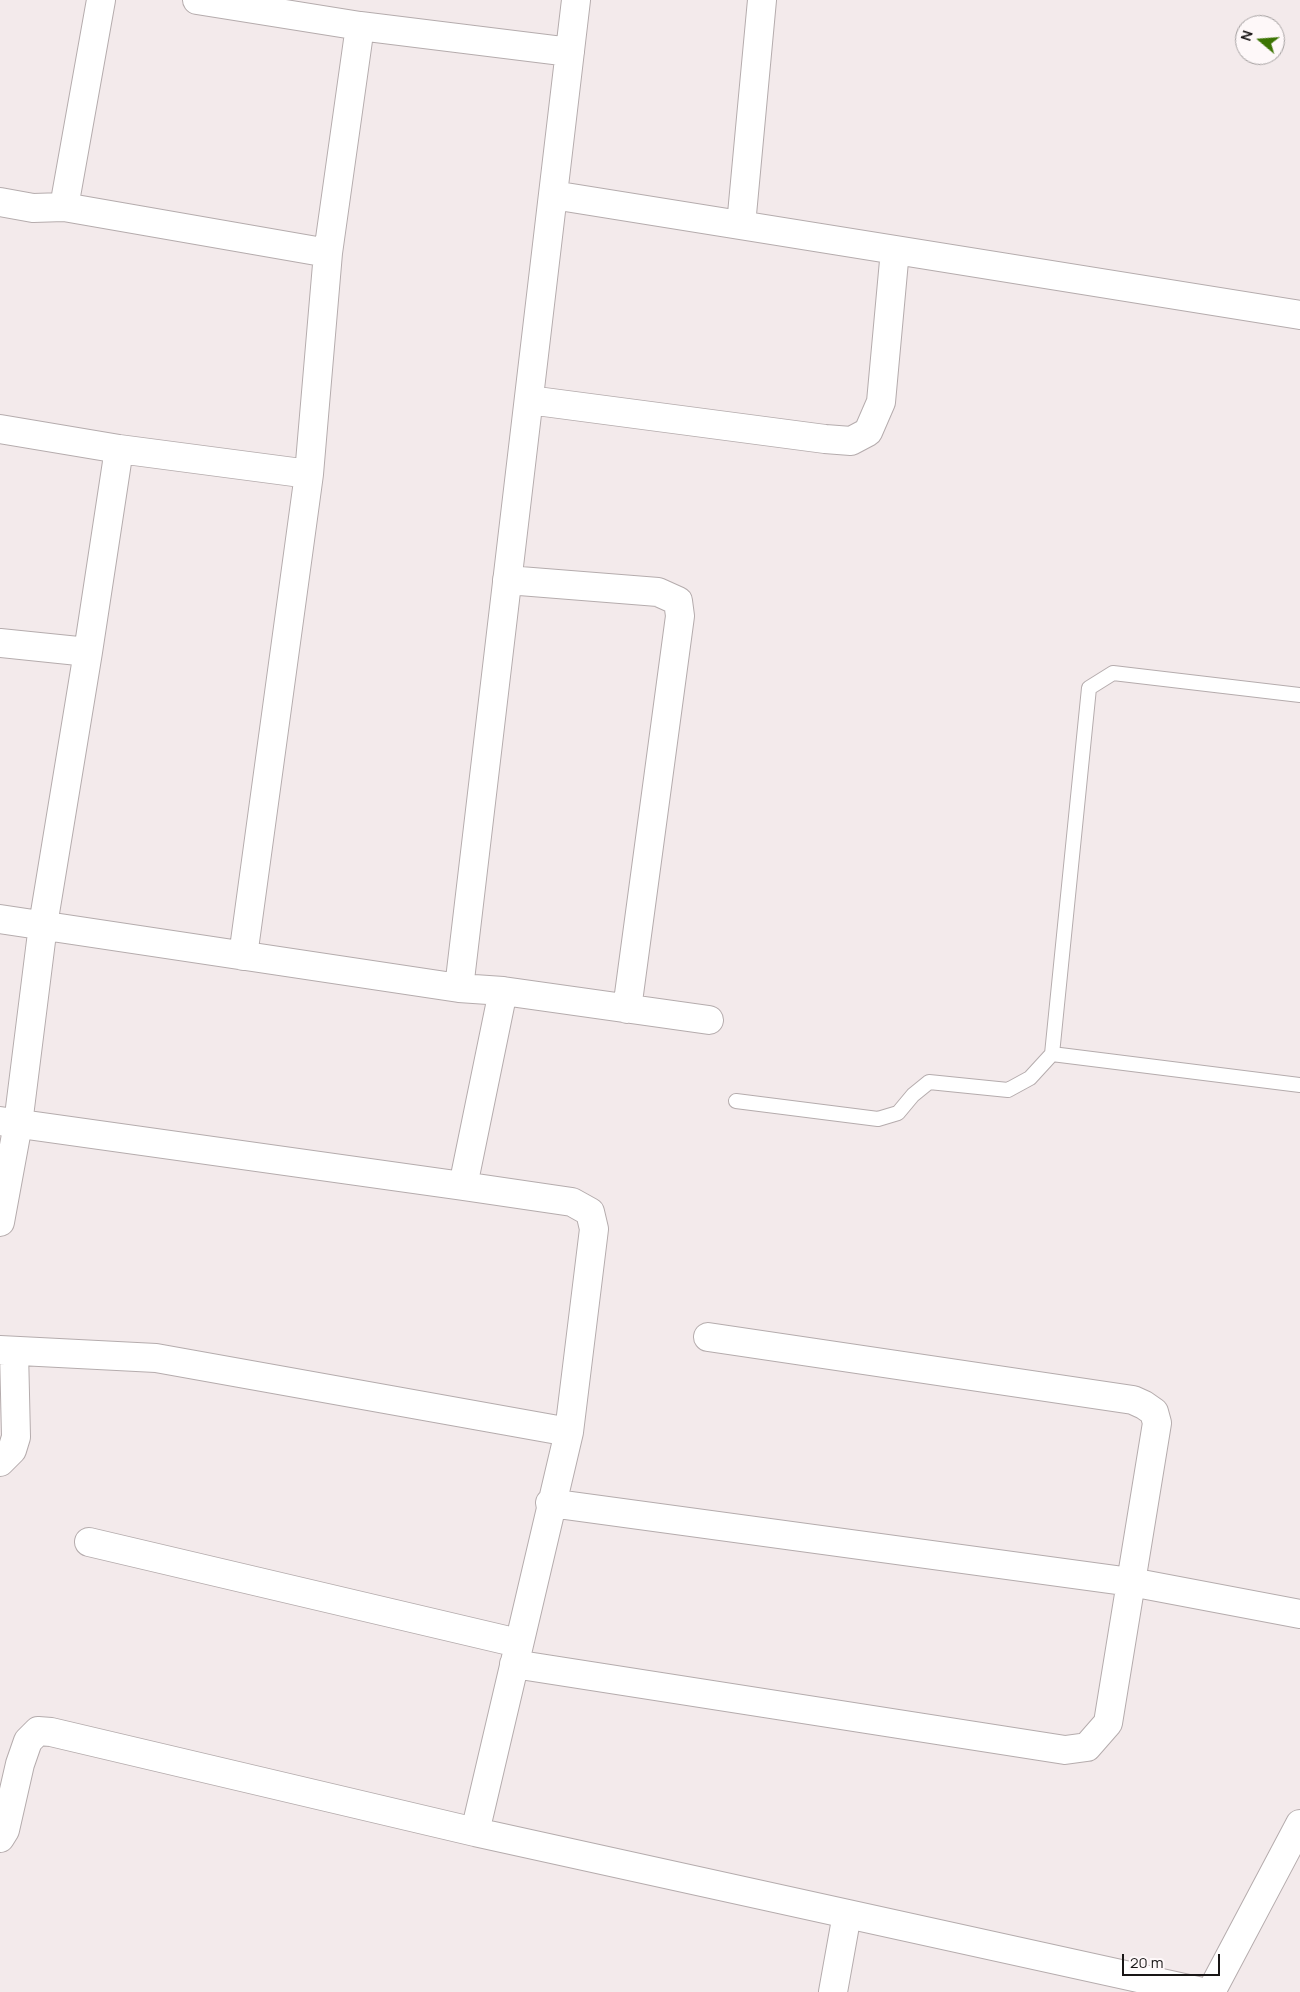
<!DOCTYPE html>
<style>
body{margin:0}
#map{position:relative;width:1300px;height:1992px;overflow:hidden;background:#f3eaeb;font-family:Manrope,sans-serif}
canvas{display:block}
.north{position:absolute;left:1235px;top:15px;width:50px;height:50px;box-sizing:border-box;background:#fef8f9;border:1px solid #a29e9e;border-radius:50%;rotate:288deg;font-size:14px;font-weight:700;line-height:20px;text-align:center;color:#191616}
.north::after{content:'';display:block;margin:auto;width:18px;height:22px;background:#3c7403;clip-path:polygon(50% 0,100% 100%,50% 72%,0 100%)}
.scale{position:absolute;left:1122px;top:1954px;width:98px;height:22px;box-sizing:border-box;border:2px solid #191616;border-top:0;padding-left:6px;font-size:15px;line-height:18px;white-space:nowrap;color:#191616;-webkit-text-stroke:4px #fef8f9;paint-order:stroke}
</style>
<div id="map">
<canvas width="1300" height="1992"></canvas>
<div class="north">N</div>
<div class="scale">20 m</div>
</div>
<script>
const g = document.querySelector('canvas').getContext('2d');
g.lineJoin = 'round';
const poly = rows => new Path2D(rows.map(r => 'M' + r).join(''));
function stroke(path, color, width, dash) { g.strokeStyle = color; g.lineWidth = width; g.lineCap = dash ? 'butt' : 'round'; g.setLineDash(dash || []); g.stroke(path); }
const service = poly([
 [1052,1054,1089,688,1113,673,1300,695],
 [736,1101,878,1119,898,1113,913,1095,929,1082,1008,1090,1030,1078,1052,1054,1300,1085]
]);
const minor = poly([
 [197,0,360,26,328,253],
 [360,26,570,52],
 [553,195,1300,315],
 [0,202,33,208,64,207,328,253,309,474],
 [64,207,101,0],
 [741,225,762,0],
 [529,400,825,439,851,441,868,432,881,402,895,250],
 [0,429,119,449,309,474,243,956],
 [507,580,658,592,678,601,680,616,627,1009],
 [0,643,88,652],
 [0,919,459,988,576,0],
 [503,991,709,1020],
 [0,1121,463,1186,503,991,459,988],
 [463,1186,572,1202,590,1212,594,1229,569,1432,475,1832,1202,1992],
 [0,1222,18,1124,43,925,88,652,119,449],
 [0,1350,156,1358,569,1432],
 [0,1462,12,1450,16,1437,14,1351],
 [550,1503,1131,1582,1300,1614],
 [89,1542,518,1643],
 [514,1664,1065,1750,1087,1747,1108,1723,1157,1423,1154,1412,1144,1405,1133,1400,708,1337],
 [0,1838,5,1830,20,1764,28,1741,38,1731,51,1732,475,1832],
 [833,1992,847,1914],
 [1211,1992,1300,1824]
]);
stroke(service, '#b5acad', 16);
stroke(minor, '#b5acad', 30);
stroke(service, '#fff', 14);
stroke(minor, '#fff', 28);
</script>
